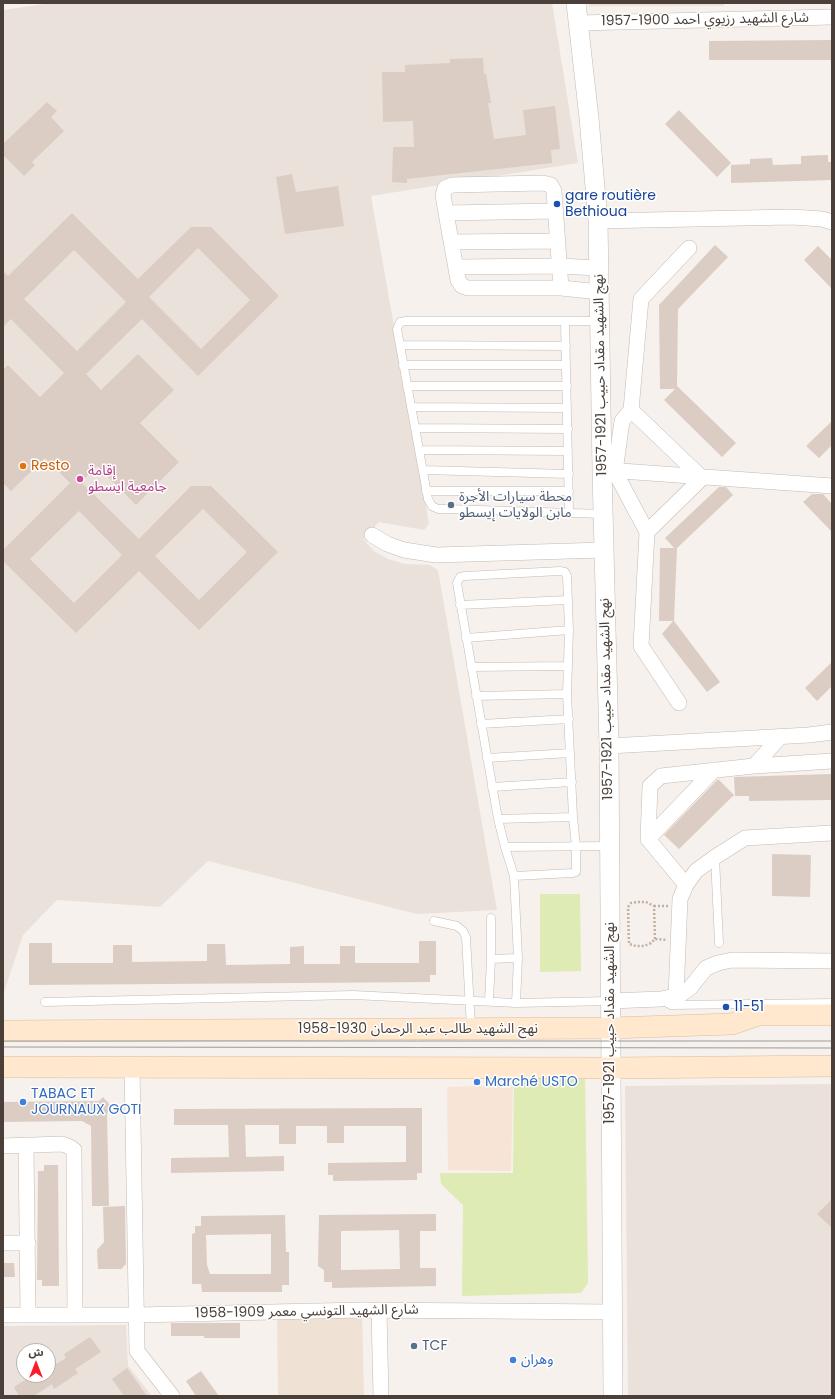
<!DOCTYPE html>
<meta charset="utf-8">
<style>
body{margin:0}
#map{position:relative;width:835px;height:1399px;overflow:hidden;background:#f6f1ec;font-family:Poppins,"Noto Sans Arabic",sans-serif}
canvas{display:block}
.frame{position:absolute;inset:0;border:4px solid #4b4039;pointer-events:none}
.north{position:absolute;left:16px;top:1343px;width:40px;height:40px;box-sizing:border-box;background:#fff;border:1px solid #b7b3b0;border-radius:50%;rotate:0deg;font-size:11px;font-weight:700;line-height:16px;text-align:center;color:#4b4039}
.north::after{content:'';display:block;margin:auto;width:14px;height:18px;background:#ff1a2a;clip-path:polygon(50% 0,100% 100%,50% 72%,0 100%)}
</style>
<div id="map">
<canvas width="835" height="1399"></canvas>
<div class="frame"></div>
<div class="north">ش</div>
</div>
<script>
const g = document.querySelector('canvas').getContext('2d');
g.lineJoin = 'round';
function fillPath(path, color) { g.fillStyle = color; g.fill(path, 'evenodd'); }
const poly = rows => new Path2D(rows.map(r => 'M' + r).join(''));
function stroke(path, color, width, dash) { g.strokeStyle = color; g.lineWidth = width; g.lineCap = dash ? 'butt' : 'round'; g.setLineDash(dash || []); g.stroke(path); }
function label(font, color, halo, rows, align = 'center') {
  g.font = font + ' Poppins,"Noto Sans Arabic",sans-serif'; g.lineWidth = 3; g.setLineDash([]); g.textBaseline = 'middle'; g.strokeStyle = halo; g.fillStyle = color; for (const [text, x, y, turn = 0] of rows) {
    g.save(); g.translate(x, y); g.rotate((+turn || 0) * Math.PI / 180); g.textAlign = isNaN(turn) ? turn : align; if (halo) g.strokeText(text, 0, 0); g.fillText(text, 0, 0); g.restore();
  }
}
const residential = poly([
 [51,3,552,3,578,163,371,196,429,524,424,530,379,522,363,539,374,551,388,559,405,564,430,565,438,570,497,910,417,914,208,861,160,907,57,900,23,935,3,995,3,10],
 [832,1084,832,1396,628,1396,625,1086],
 [126,1325,128,1366,152,1396,3,1396,3,1326],
 [24,1351,48,1351,48,1375,24,1375]
]);
const commercial = poly([
 [513,1085,511,1171,448,1170,447,1087]
]);
const education = poly([
 [589,3,724,3,724,6,589,6],
 [362,1310,364,1396,278,1396,277,1312]
]);
const green = poly([
 [540,894,580,894,581,971,540,972],
 [585,1074,588,1283,581,1293,462,1296,463,1205,441,1184,440,1173,513,1173,514,1075]
]);
const building = poly([
 [832,40,832,60,709,60,709,41],
 [483,58,484,74,486,74,491,103,488,103,494,139,526,135,523,110,555,106,560,149,551,150,552,163,407,179,407,183,392,182,393,147,414,147,413,121,383,122,382,72,405,72,405,65,450,63,450,59],
 [47,102,57,111,51,117,64,131,32,162,35,165,24,176,3,155,3,144],
 [679,110,731,163,717,177,665,124],
 [828,155,828,162,832,162,832,180,731,183,731,165,750,164,750,159,772,158,773,165,801,164,801,156],
 [292,174,296,192,338,186,344,226,285,234,276,177],
 [72,213,138,279,191,227,211,227,279,296,198,376,142,319,86,374,101,390,138,354,174,390,140,423,179,462,136,505,97,466,81,482,139,539,191,486,211,486,278,552,199,630,139,571,76,633,3,561,3,550,70,483,45,458,11,491,3,483,3,370,8,365,40,397,64,373,11,319,3,327,3,271,8,276],
 [198,248,250,300,201,349,149,297],
 [74,250,126,302,77,351,24,299],
 [203,509,247,552,199,600,155,556],
 [79,511,122,555,74,603,30,559],
 [715,245,728,257,678,309,677,386,736,443,722,457,664,400,675,389,660,389,659,305],
 [818,246,832,260,832,289,804,260],
 [832,421,832,445,819,458,806,446],
 [719,487,726,487,733,495,677,548,674,621,720,682,707,692,662,634,673,621,659,621,660,548,674,548,665,538],
 [812,494,823,494,832,504,832,532,803,502],
 [832,662,832,686,817,701,805,688],
 [832,774,832,800,749,801,749,796,735,796,734,777],
 [718,779,734,795,679,849,664,835],
 [772,854,811,855,810,897,772,896],
 [419,941,436,941,436,975,430,975,430,982,29,985,29,943,52,943,52,963,113,963,113,945,132,945,132,962,207,961,207,944,225,944,226,965,290,964,290,947,304,946,304,964,340,964,340,946,355,946,355,963,419,963],
 [103,1097,111,1106,107,1114,109,1206,92,1206,91,1126,82,1121,3,1122,3,1102,99,1101],
 [422,1108,422,1173,417,1173,417,1180,333,1181,333,1175,328,1175,328,1163,406,1162,406,1126,344,1126,344,1143,327,1143,327,1126,296,1126,296,1144,279,1144,279,1125,245,1125,246,1157,284,1156,284,1171,171,1173,171,1158,229,1157,228,1125,174,1125,174,1109],
 [44,1165,58,1165,59,1286,42,1286,42,1280,37,1280,38,1171,44,1171],
 [832,1199,832,1228,817,1214],
 [125,1206,126,1264,121,1269,98,1269,97,1250,104,1242,103,1207],
 [436,1214,436,1231,420,1231,420,1268,436,1268,436,1286,332,1288,332,1282,324,1282,324,1270,318,1266,319,1215],
 [399,1230,400,1269,341,1270,341,1231],
 [285,1215,286,1252,289,1252,289,1285,282,1285,282,1292,202,1292,201,1284,192,1284,192,1234,195,1233,195,1226,201,1226,201,1216],
 [271,1234,271,1274,210,1274,207,1265,206,1235],
 [3,1263,14,1263,15,1277,3,1277],
 [171,1323,240,1323,240,1338,204,1338,204,1336,171,1336],
 [90,1337,101,1352,75,1369,78,1373,54,1389,52,1384,34,1396,19,1396,14,1387,33,1375,48,1375,48,1369,66,1358,64,1354],
 [127,1368,147,1396,124,1396,112,1379],
 [201,1371,219,1396,196,1396,186,1381]
]);
const path = poly([
 [568,211,583,211],
 [654,906,668,906],
 [655,939,654,906,646,902,638,902,631,903,628,907,629,944,636,946,644,946,651,943,655,939,667,940]
]);
const service = poly([
 [565,321,569,512],
 [600,321,406,321,400,322,397,329,428,499,432,506,438,509,448,509,603,514],
 [400,345,566,346],
 [403,365,566,365],
 [407,386,567,386],
 [411,407,567,408],
 [415,428,568,429],
 [419,450,568,451],
 [423,470,569,474],
 [426,491,569,491],
 [460,605,568,600],
 [466,638,569,630],
 [471,667,568,666],
 [476,696,567,694],
 [481,724,569,719],
 [487,758,570,753],
 [492,787,572,782],
 [498,819,573,817],
 [505,847,609,846],
 [715,857,719,943],
 [514,876,573,873,576,872,576,846,573,817,567,694,569,630,567,576,565,572,560,571,465,576,460,577,457,583,498,819,505,847,514,876,518,958,516,1003],
 [434,921,457,926,463,931,466,937,471,1028],
 [491,959,518,958],
 [662,1000,671,1005,832,1003],
 [489,1001,491,959,491,918],
 [45,1002,353,995,516,1003,610,1001]
]);
const minor = poly([
 [578,23,832,17],
 [446,213,555,211],
 [598,221,792,217,822,219,832,222],
 [451,242,557,241],
 [456,267,559,266,599,268],
 [561,288,554,191,551,185,543,183,452,185,445,188,443,195,446,213,458,280,462,286,468,288,561,288,600,292],
 [631,410,622,421,615,472,647,532,641,646,679,703],
 [607,470,832,486],
 [647,532,702,478,631,410,641,299,689,248],
 [372,535,387,544,404,550,436,555,604,550],
 [609,746,809,735,832,732],
 [754,766,832,761],
 [648,839,714,770],
 [686,885,648,839,650,786,661,776,754,766,781,736],
 [676,996,680,899,686,885,696,871,715,857,745,838,832,833],
 [610,1001,661,999,680,995,690,988,706,968,718,963,732,960,832,961],
 [132,1067,137,1351,172,1396],
 [26,1145,28,1315],
 [3,1146,62,1144,68,1146,74,1150,75,1315],
 [3,1243,28,1243],
 [379,1311,381,1396],
 [3,1315,137,1315,362,1310,612,1312]
]);
const tertiary = poly([
 [576,3,589,118,598,221,602,470,609,746,613,1396]
]);
const secondary = poly([
 [3,1031,610,1028,732,1024,758,1015,832,1015],
 [3,1067,610,1068,832,1066]
]);
const tram = poly([
 [3,1041,832,1041],
 [3,1047,832,1048]
]);
const markers = [
 [557,204,4,"#1a4fb4"],
 [23,466,4,"#e8710a"],
 [80,479,4,"#d1479c"],
 [451,505,4,"#5c6f8a"],
 [726,1007,4,"#1a4fb4"],
 [477,1082,4,"#3f7fe0"],
 [23,1102,4,"#3f7fe0"],
 [414,1346,4,"#5c6f8a"],
 [513,1360,4,"#3f7fe0"]
];
const streetNames = [
 ["شارع الشهيد رزيوي احمد 1900-1957",705,20,-1],
 ["نهج الشهيد مقداد حبيب 1921-1957",601,375,-91],
 ["نهج الشهيد مقداد حبيب 1921-1957",607,699,-91],
 ["نهج الشهيد مقداد حبيب 1921-1957",610,1023,-90],
 ["نهج الشهيد طالب عبد الرحمان 1930-1958",418,1029],
 ["شارع الشهيد التونسي معمر 1909-1958",307,1312,-1]
];
const transitNames = [
 ["gare routière",565,196],
 ["Bethioua",565,212],
 ["11-51",734,1007]
];
const foodNames = [
 ["Resto",31,466]
];
const hotelNames = [
 ["إقامة",88,471],
 ["جامعية ايسطو",88,487]
];
const serviceNames = [
 ["محطة سيارات الأجرة",459,497],
 ["مابن الولايات إيسطو",459,513],
 ["TCF",422,1346]
];
const shopNames = [
 ["Marché USTO",485,1082],
 ["TABAC ET",31,1094],
 ["JOURNAUX GOTI",31,1110],
 ["وهران",521,1360]
];
fillPath(residential, '#eae1da');
fillPath(commercial, '#f8e3d7');
fillPath(education, '#efe2d5');
fillPath(green, '#deebb4');
fillPath(building, '#dbcdc4');
stroke(service, '#c5b9b1', 9);
stroke(minor, '#c5b9b1', 16);
stroke(tertiary, '#c5b9b1', 20);
stroke(secondary, '#dabc9d', 22);
stroke(path, '#c5af9e', 2.5, [2, 2]);
stroke(service, '#fff', 8);
stroke(minor, '#fff', 15);
stroke(tertiary, '#fff', 19);
stroke(secondary, '#ffe8cd', 21);
stroke(tram, '#9a9a9a', 1);
for (const [x, y, r, color] of markers) { const dot = new Path2D(); dot.arc(x, y, r, 0, 2 * Math.PI); g.fillStyle = color; g.fill(dot); stroke(dot, '#fff', 1.5); }
label('14px', '#4b4039', '#fff', streetNames);
label('14px', '#164399', '#fff', transitNames, 'left');
label('14px', '#c56008', '#fff', foodNames, 'left');
label('14px', '#b23c85', '#fff', hotelNames, 'left');
label('14px', '#4e5e75', '#fff', serviceNames, 'left');
label('14px', '#366cbe', '#fff', shopNames, 'left');
</script>
